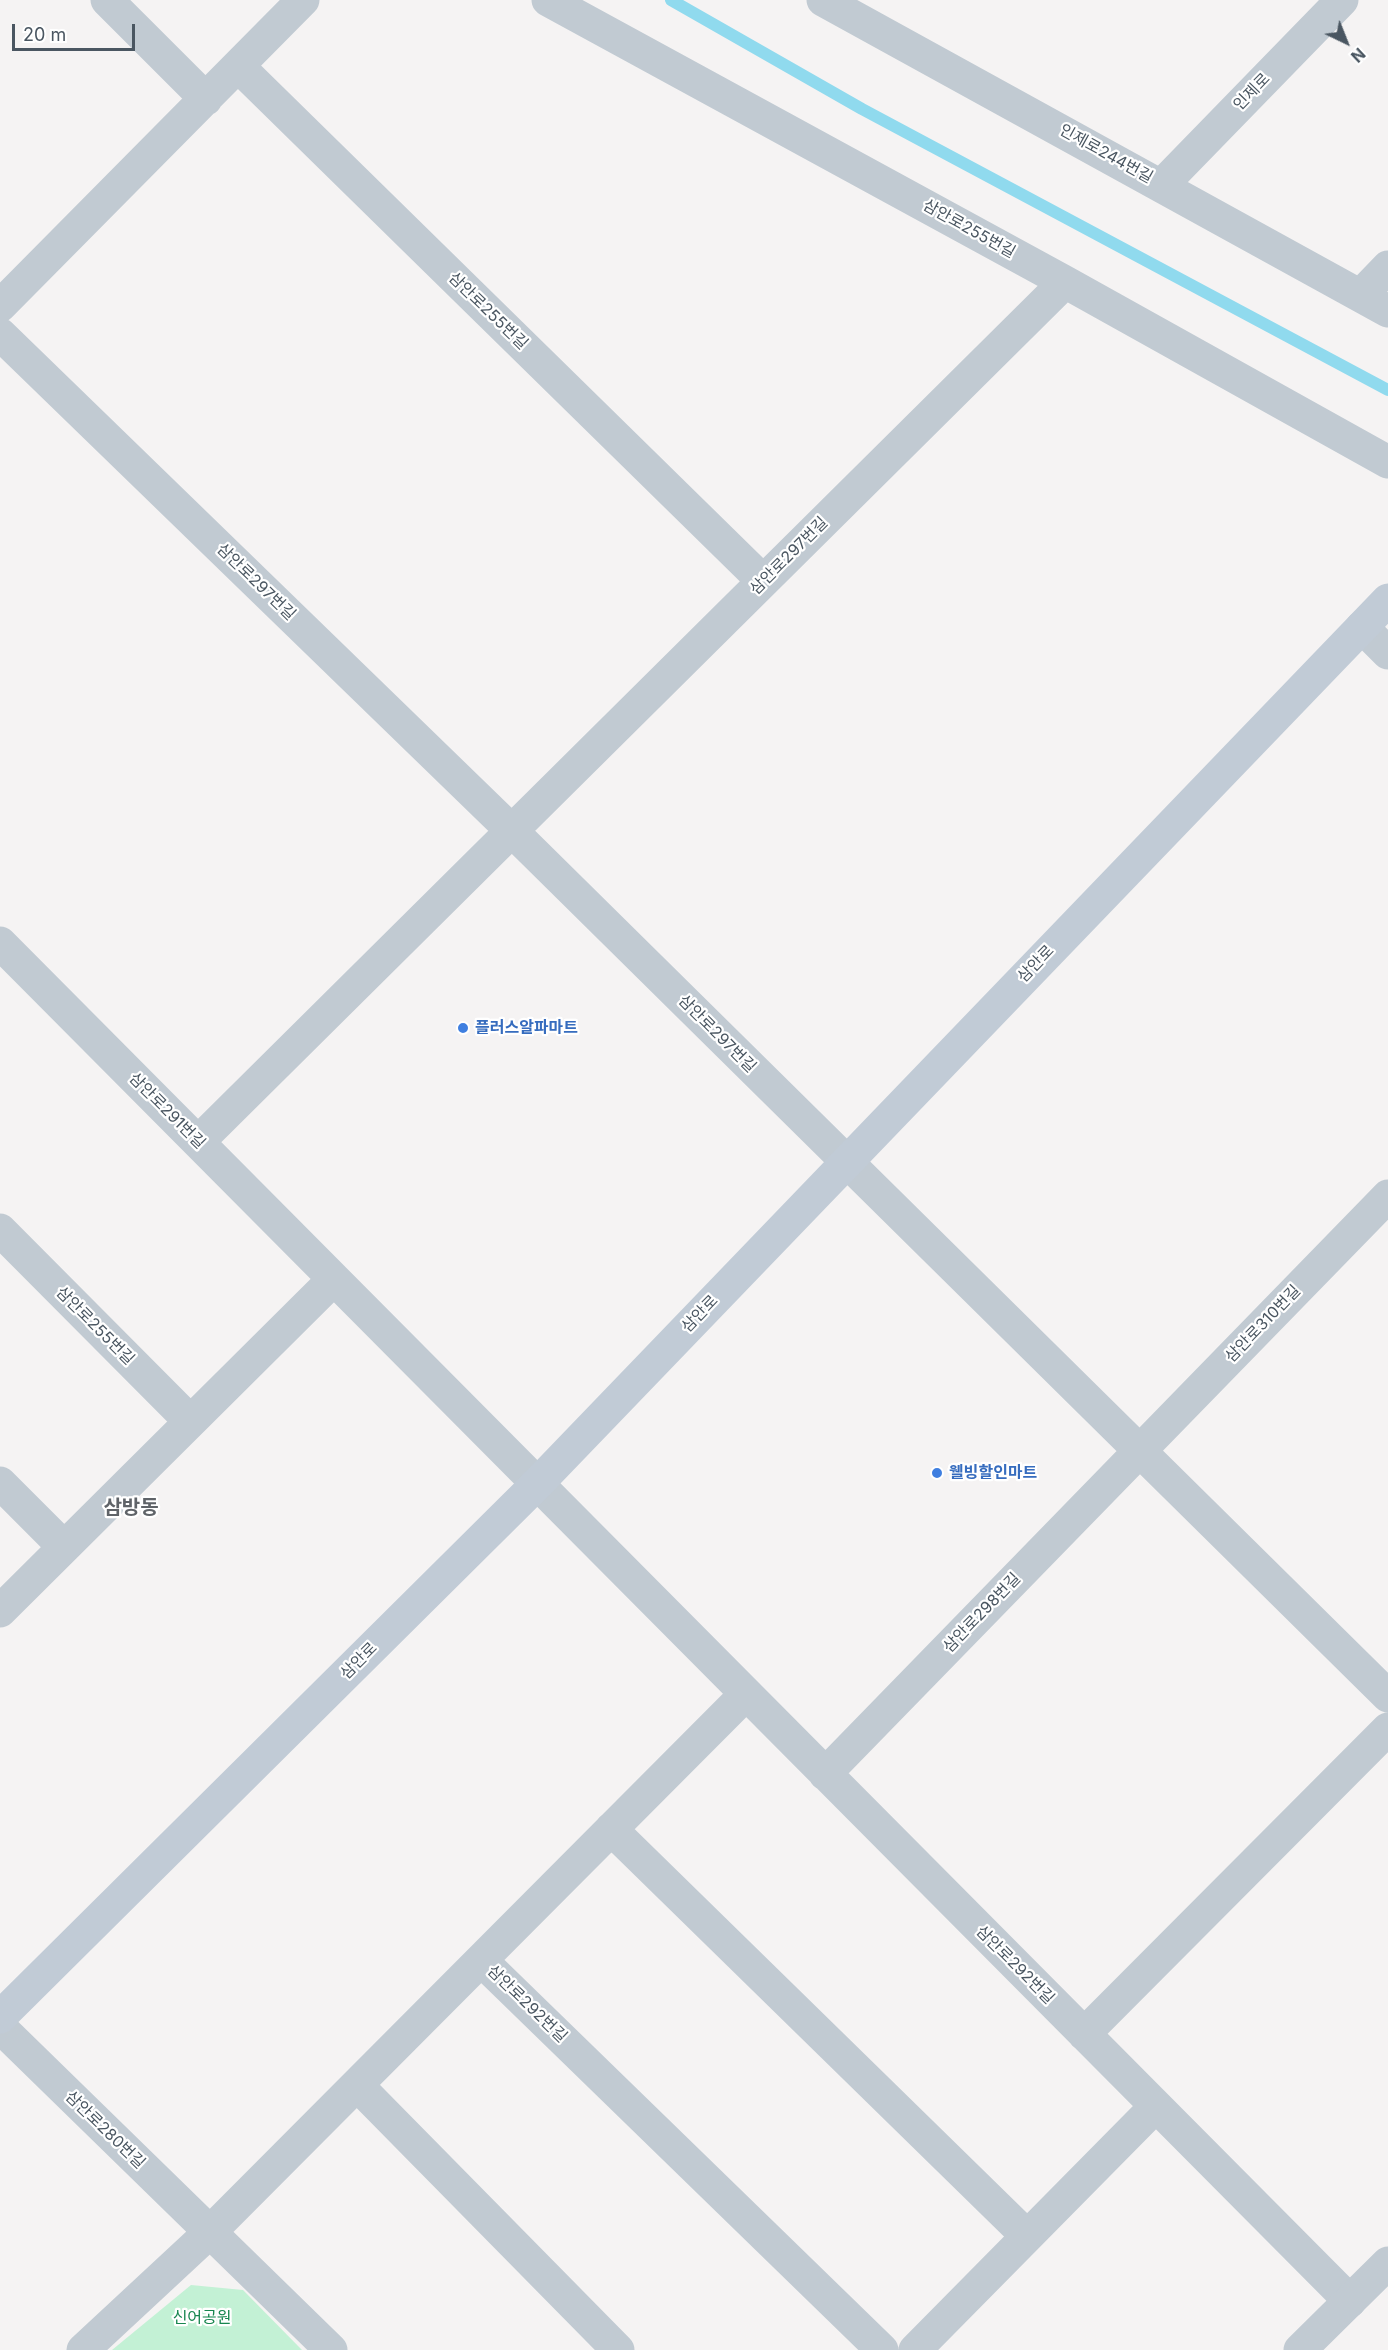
<!DOCTYPE html>
<meta charset="utf-8">
<style>
body{margin:0}
#map{position:relative;width:1388px;height:2350px;overflow:hidden;background:#f5f3f3;font-family:Inter,sans-serif}
canvas{display:block}
.north{position:absolute;left:1316px;top:12px;width:60px;height:60px;-webkit-text-stroke:4px #fff;paint-order:stroke;rotate:137deg;font-size:16px;font-weight:700;line-height:24px;text-align:center;color:#4a5661}
.north::after{content:'';display:block;margin:auto;width:21px;height:27px;background:#4a5661;clip-path:polygon(50% 0,100% 100%,50% 72%,0 100%)}
.scale{position:absolute;left:12px;top:24px;width:123px;height:27px;box-sizing:border-box;border:3px solid #4a5661;border-top:0;padding-left:8px;font-size:18px;line-height:21px;white-space:nowrap;color:#4a5661;-webkit-text-stroke:4px #fff;paint-order:stroke}
</style>
<div id="map">
<canvas width="1388" height="2350"></canvas>
<div class="north">N</div>
<div class="scale">20 m</div>
</div>
<script>
const g = document.querySelector('canvas').getContext('2d');
g.lineJoin = 'round';
function fillPath(path, color) { g.fillStyle = color; g.fill(path, 'evenodd'); }
const poly = rows => new Path2D(rows.map(r => 'M' + r).join(''));
function stroke(path, color, width, dash) { g.strokeStyle = color; g.lineWidth = width; g.lineCap = dash ? 'butt' : 'round'; g.setLineDash(dash || []); g.stroke(path); }
function label(font, color, halo, rows, align = 'center') {
  g.font = font + ' Inter,"Noto Sans KR",sans-serif'; g.lineWidth = 4.5; g.setLineDash([]); g.textBaseline = 'middle'; g.strokeStyle = halo; g.fillStyle = color; for (const [text, x, y, turn = 0] of rows) {
    g.save(); g.translate(x, y); g.rotate((+turn || 0) * Math.PI / 180); g.textAlign = isNaN(turn) ? turn : align; if (halo) g.strokeText(text, 0, 0); g.fillText(text, 0, 0); g.restore();
  }
}
const green = poly([
 [191,2285,243,2290,302,2350,112,2350]
]);
const stream = poly([
 [671,0,862,109,1388,390]
]);
const minor = poly([
 [107,0,206,99],
 [548,0,1065,282,1388,462],
 [823,0,1388,311],
 [238,66,763,581],
 [1162,185,1342,0],
 [1361,295,1388,267],
 [0,306,303,0],
 [0,334,512,831,1388,1696],
 [1362,627,1388,653],
 [0,943,1350,2301],
 [198,1142,1065,282],
 [0,1230,190,1421],
 [0,1483,64,1547],
 [0,1611,334,1279],
 [825,1774,1388,1196],
 [611,1829,1027,2236],
 [481,1960,882,2350],
 [0,2027,331,2350],
 [1084,2034,1388,1729],
 [357,2085,618,2350],
 [83,2350,210,2232,746,1694],
 [915,2350,1156,2106]
]);
const tertiary = poly([
 [1300,2350,1388,2263]
]);
const secondary = poly([
 [0,2017,538,1483,1388,600]
]);
const markers = [
 [463,1028,6,"#3f7fe0"],
 [937,1473,6,"#3f7fe0"]
];
const streetNames = [
 ["인제로",1252,92,-46],
 ["인제로244번길",1106,154,29],
 ["삼안로255번길",969,229,29],
 ["삼안로255번길",488,311,44],
 ["삼안로297번길",789,556,-45],
 ["삼안로297번길",256,582,44],
 ["삼안로",1036,964,-46],
 ["삼안로297번길",717,1034,45],
 ["삼안로291번길",167,1111,45],
 ["삼안로",700,1314,-46],
 ["삼안로310번길",1263,1324,-46],
 ["삼안로255번길",95,1326,45],
 ["삼안로298번길",982,1613,-46],
 ["삼안로",359,1661,-45],
 ["삼안로292번길",1015,1965,45],
 ["삼안로292번길",527,2004,44],
 ["삼안로280번길",105,2130,44]
];
const shopNames = [
 ["플러스알파마트",475,1028],
 ["웰빙할인마트",949,1473]
];
const parkNames = [
 ["신어공원",202,2318]
];
const quarterNames = [
 ["삼방동",131,1508]
];
fillPath(green, '#c3f1d5');
stroke(stream, '#90daee', 12);
stroke(minor, '#c1cad2', 33);
stroke(tertiary, '#c1cad2', 33);
stroke(secondary, '#c1cbd6', 33);
for (const [x, y, r, color] of markers) { const dot = new Path2D(); dot.arc(x, y, r, 0, 2 * Math.PI); g.fillStyle = color; g.fill(dot); stroke(dot, '#fff', 2); }
label('16px', '#4a5661', '#fff', streetNames);
label('bold 16px', '#366cbe', '#fff', shopNames, 'left');
label('16px', '#17864f', '#fff', parkNames);
label('bold 20px', '#5f6368', '#fff', quarterNames);
</script>
